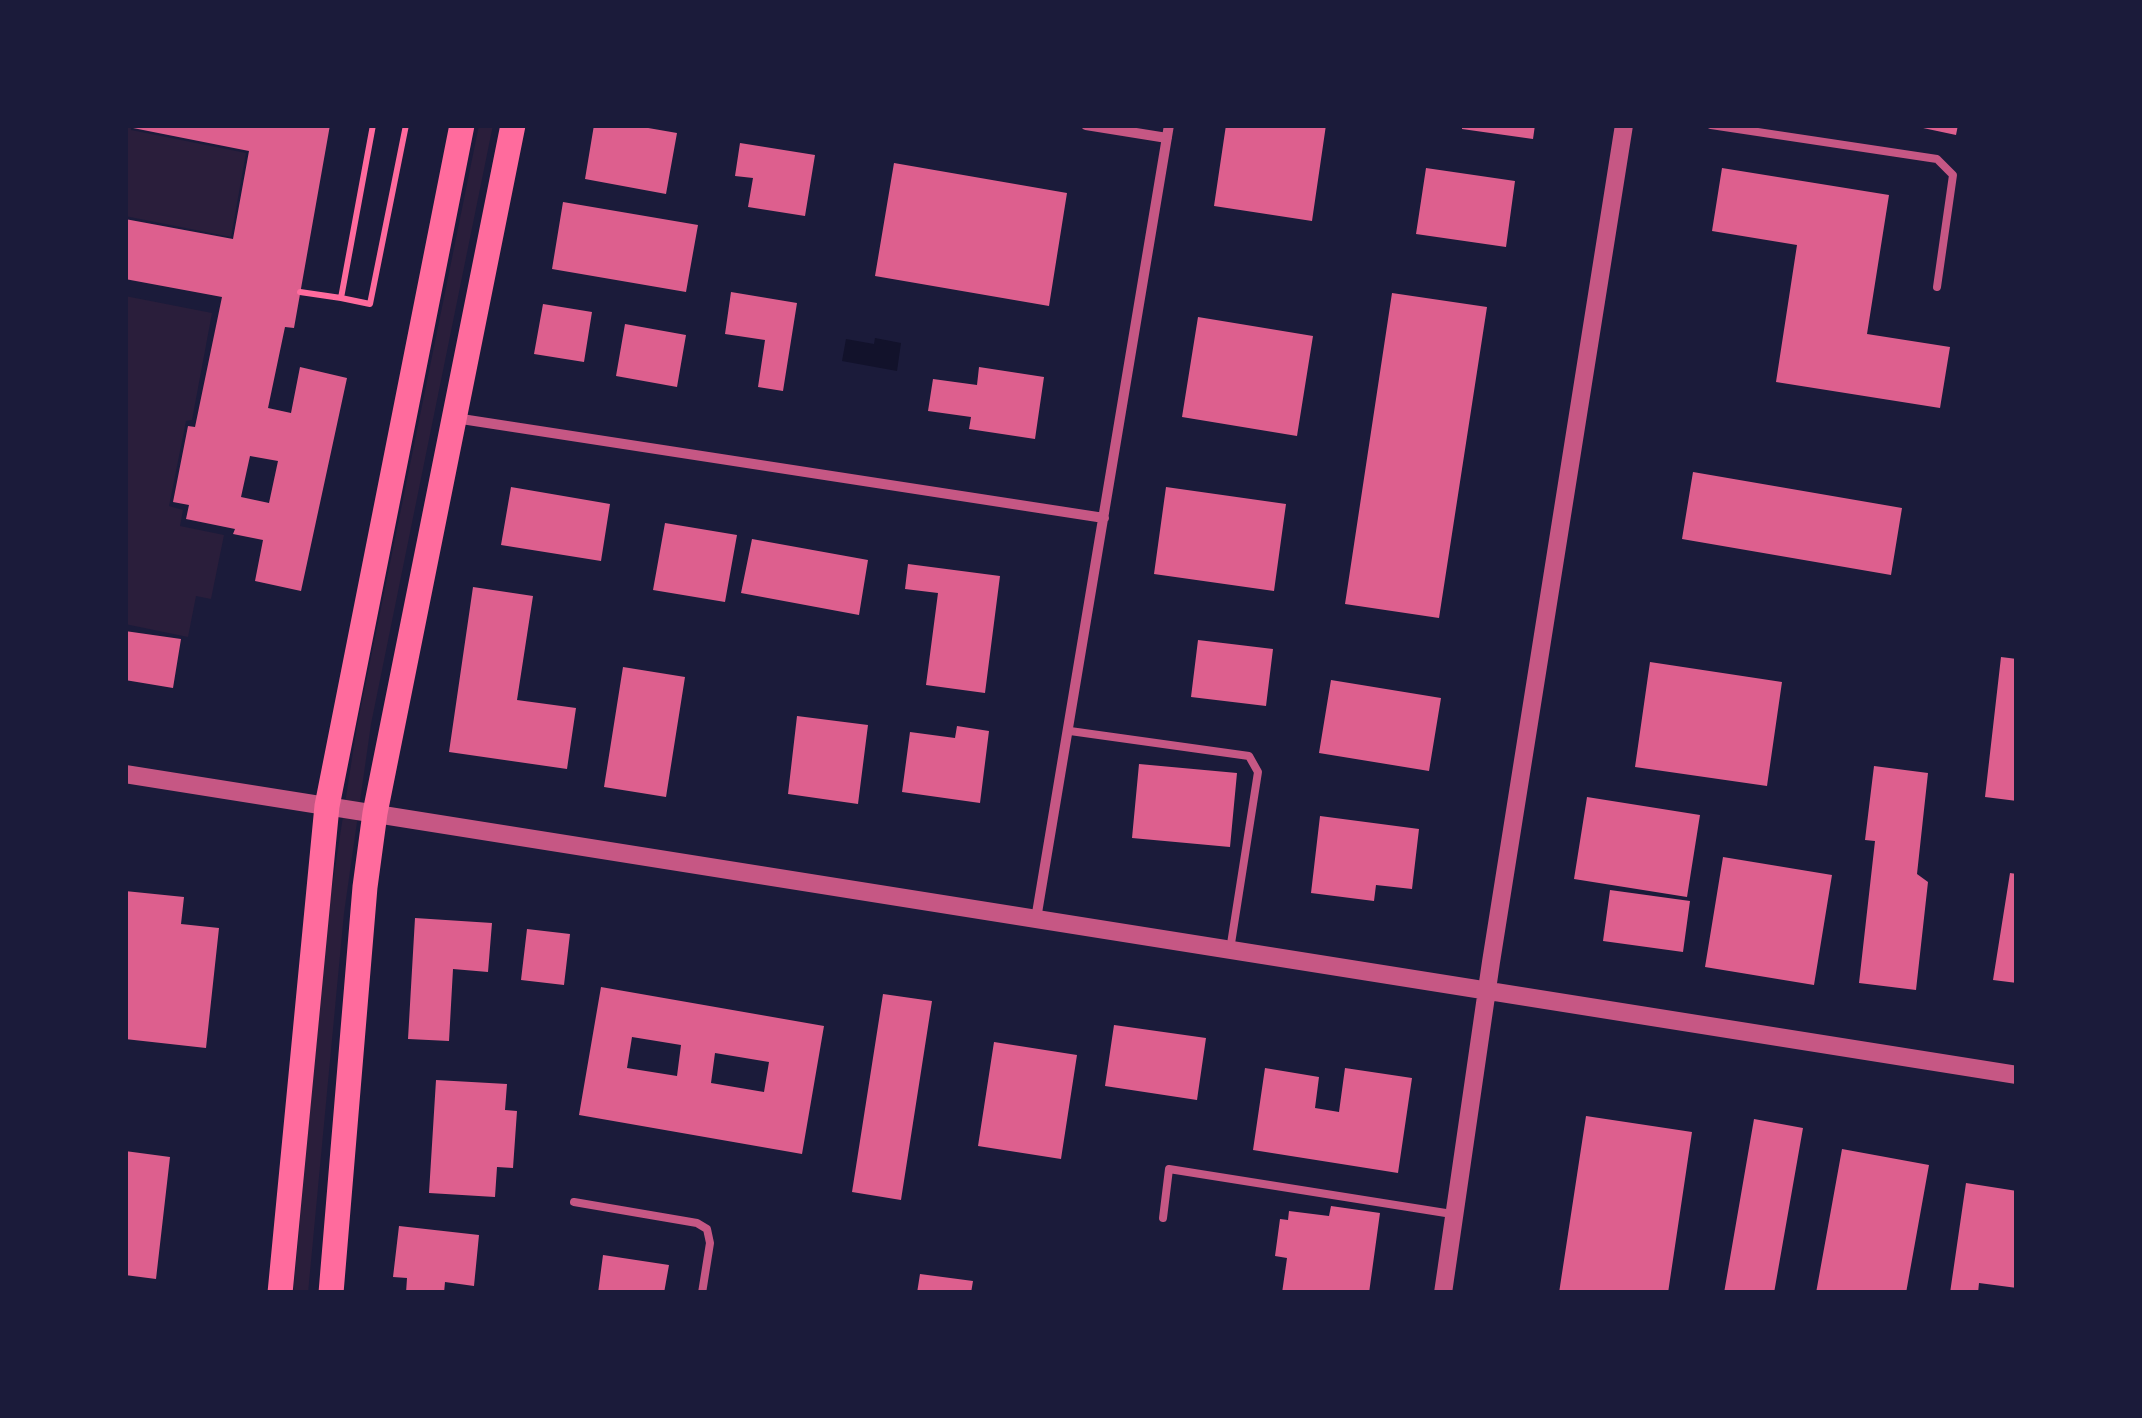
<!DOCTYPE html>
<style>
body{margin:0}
#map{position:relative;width:2142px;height:1418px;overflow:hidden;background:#1b1b3a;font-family:"Space Grotesk",sans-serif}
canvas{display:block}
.frame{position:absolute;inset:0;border:128px solid #1b1b3a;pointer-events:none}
</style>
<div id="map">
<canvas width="2142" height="1418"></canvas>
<div class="frame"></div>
</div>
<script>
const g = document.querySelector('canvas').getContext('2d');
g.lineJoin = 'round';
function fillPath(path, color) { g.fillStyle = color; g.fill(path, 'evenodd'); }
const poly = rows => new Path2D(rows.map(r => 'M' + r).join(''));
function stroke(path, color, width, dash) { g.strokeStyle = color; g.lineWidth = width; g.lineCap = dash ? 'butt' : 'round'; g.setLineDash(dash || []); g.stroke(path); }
const green = poly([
 [125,125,131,125,131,130,246,153,231,237,125,216],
 [479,125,493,125,371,724,344,913,308,1293,293,1293,329,907,357,726],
 [125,296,212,313,192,420,186,421,169,506,183,510,180,526,224,535,211,599,196,596,188,637,125,624]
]);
const water = poly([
 [875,338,901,343,897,371,842,361,846,339,874,344]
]);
const building = poly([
 [133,125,330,125,294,328,285,327,268,408,291,413,300,367,347,378,301,591,255,581,263,540,233,534,235,529,186,519,189,505,173,502,188,426,195,427,222,297,125,279,125,219,233,239,249,151,133,128],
 [250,456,278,461,269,503,241,497],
 [594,125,631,125,677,133,666,194,585,179],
 [1226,125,1326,125,1312,221,1214,206],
 [1462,125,1535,125,1533,139,1462,129],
 [1909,125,1958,125,1956,135],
 [740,143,815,155,805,216,748,207,753,178,735,176],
 [894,163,1067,193,1049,306,875,276],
 [1426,168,1515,181,1506,247,1416,234],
 [1722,168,1889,195,1867,334,1950,347,1940,408,1776,382,1797,245,1712,231],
 [563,202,698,225,686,292,552,269],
 [731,292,797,303,783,391,758,387,765,340,725,334],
 [1392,293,1487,307,1439,618,1345,604],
 [543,304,592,312,584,362,534,354],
 [1198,317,1313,336,1297,436,1182,417],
 [625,324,686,335,677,387,616,376],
 [979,367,1044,377,1035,439,969,429,971,417,928,411,933,379,977,385],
 [1693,472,1902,508,1891,575,1682,539],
 [511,487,610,504,601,561,501,545],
 [1166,487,1286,504,1274,591,1154,574],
 [665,523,737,535,725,602,653,590],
 [752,539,868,560,859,615,741,593],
 [908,564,1000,576,985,693,926,685,938,593,905,589],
 [473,587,533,596,517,700,576,708,567,769,449,752],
 [125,631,181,639,173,688,125,680],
 [1198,640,1273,649,1266,706,1191,697],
 [2001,657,2017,659,2017,801,1985,797],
 [1650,662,1782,682,1767,786,1635,767],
 [623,667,685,677,666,797,604,787],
 [1331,680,1441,698,1429,771,1319,753],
 [797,716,868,725,858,804,788,794],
 [957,726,989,731,980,803,902,792,910,732,955,738],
 [1139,764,1237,773,1230,847,1132,838],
 [1874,766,1928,773,1917,874,1928,882,1916,990,1859,983,1875,841,1865,840],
 [1587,797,1700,815,1687,897,1574,879],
 [1320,816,1419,829,1412,889,1376,885,1374,901,1311,893],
 [1723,857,1832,875,1814,985,1705,967],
 [2010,873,2017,874,2017,983,1993,980],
 [1610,890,1690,901,1683,952,1603,941],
 [125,891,184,897,181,924,219,928,206,1048,125,1039],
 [415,918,492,923,488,972,453,969,449,1041,408,1039],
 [527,929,570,934,564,985,521,980],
 [601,987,824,1026,802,1154,579,1115],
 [632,1037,681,1045,677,1076,627,1068],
 [715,1053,769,1062,764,1092,711,1083],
 [883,994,932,1001,901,1200,852,1192],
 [1114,1025,1206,1038,1197,1100,1105,1086],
 [994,1042,1077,1055,1061,1159,978,1146],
 [1265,1068,1319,1077,1315,1108,1339,1112,1345,1068,1412,1078,1398,1173,1253,1150],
 [436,1080,507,1084,505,1110,517,1111,513,1168,497,1167,495,1197,429,1193],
 [1586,1116,1692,1132,1668,1293,1559,1293],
 [1754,1119,1803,1128,1774,1293,1724,1293],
 [1842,1149,1929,1165,1906,1293,1816,1293],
 [125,1151,170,1157,156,1279,125,1275],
 [1966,1183,2017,1191,2017,1288,1979,1283,1978,1293,1950,1293],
 [1331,1206,1380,1213,1369,1293,1282,1293,1287,1258,1275,1256,1280,1219,1288,1220,1289,1211,1329,1216],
 [399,1226,479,1235,474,1286,445,1282,444,1293,406,1293,407,1278,393,1277],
 [603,1255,669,1265,664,1293,598,1293],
 [920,1274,973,1281,971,1293,917,1293]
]);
const path = poly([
 [373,125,341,298,370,304,406,125],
 [300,292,341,298]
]);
const service = poly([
 [1711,125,1937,159,1953,175,1937,287],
 [1070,731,1249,756,1258,772,1230,950],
 [574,1202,697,1223,707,1229,710,1243,702,1293],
 [1163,1218,1169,1169,1452,1214]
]);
const minor = poly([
 [1086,125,1167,138],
 [455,418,1104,518],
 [1036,919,1169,125]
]);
const tertiary = poly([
 [125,774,2017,1075],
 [1443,1293,1491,962,1624,125]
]);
const primary = poly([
 [280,1293,327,806,462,125],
 [331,1293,365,887,375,813,513,125]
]);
fillPath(green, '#2a1e3b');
fillPath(water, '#12122b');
fillPath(building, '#dd5f8e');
stroke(path, '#ff6b9d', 6);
stroke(service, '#c65784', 8);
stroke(minor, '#c65784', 10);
stroke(tertiary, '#c65784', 18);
stroke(primary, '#ff6b9d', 25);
</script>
